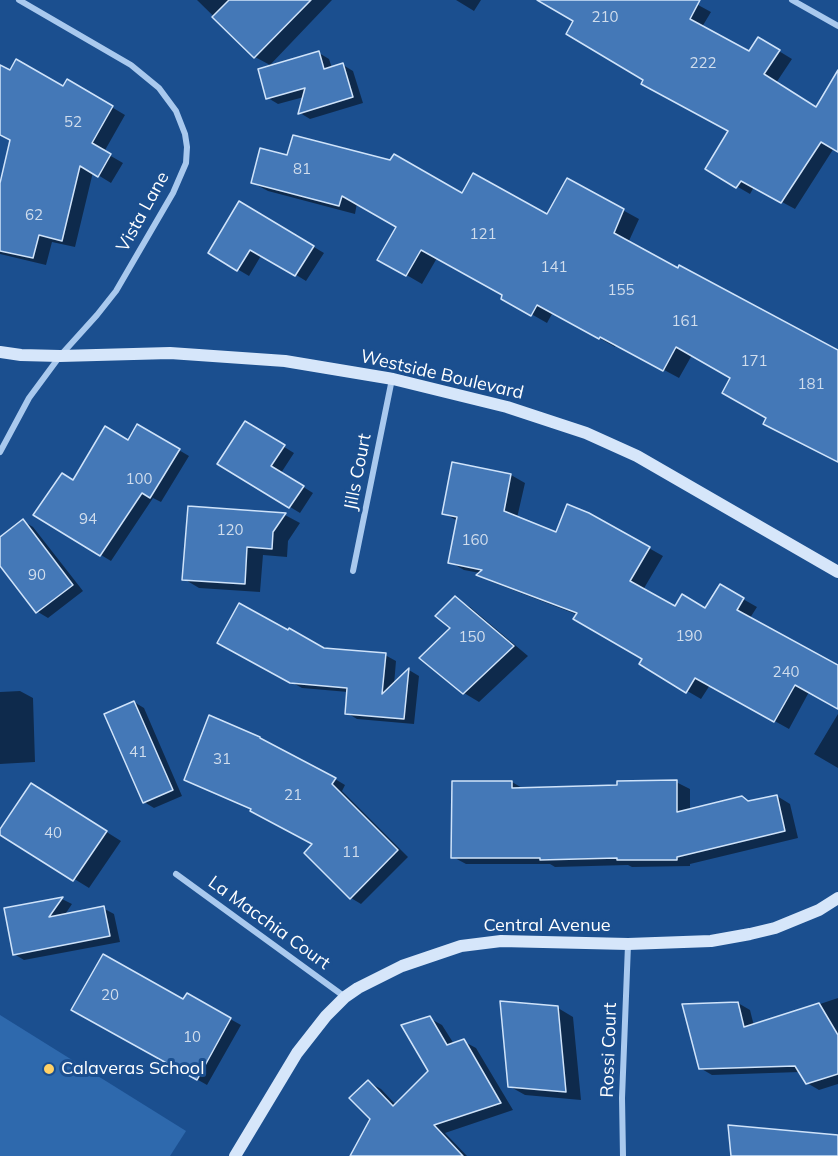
<!DOCTYPE html>
<style>
body{margin:0}
canvas{display:block;background:#1b4f8f}
</style>
<canvas width="838" height="1156"></canvas>
<script>
const g = document.querySelector('canvas').getContext('2d');
g.lineJoin = 'round';
function fillPath(path, color) { g.fillStyle = color; g.fill(path, 'evenodd'); }
const poly = rows => new Path2D(rows.map(r => 'M' + r).join(''));
function stroke(path, color, width, dash) { g.strokeStyle = color; g.lineWidth = width; g.lineCap = dash ? 'butt' : 'round'; g.setLineDash(dash || []); g.stroke(path); }
function label(font, color, halo, rows, align = 'center') {
  g.font = font + ' Mulish,sans-serif'; g.lineWidth = 6; g.setLineDash([]); g.textBaseline = 'middle'; g.strokeStyle = halo; g.fillStyle = color; for (const [text, x, y, turn = 0] of rows) {
    g.save(); g.translate(x, y); g.rotate((+turn || 0) * Math.PI / 180); g.textAlign = isNaN(turn) ? turn : align; if (halo) g.strokeText(text, 0, 0); g.fillText(text, 0, 0); g.restore();
  }
}
const green = poly([
 [0,1015,186,1131,170,1156,0,1156]
]);
const shadow = poly([
 [197,0,332,0,270,65,255,57],
 [456,0,481,0,474,11],
 [540,0,689,0,711,12,702,27,749,53,759,39,792,59,776,83,817,109,838,89,838,150,834,148,795,209,754,187,750,194,707,169,730,131,645,80,576,21],
 [319,53,329,59,332,68,343,65,353,71,363,103,310,119,300,113,304,97,278,104,268,98],
 [0,67,11,72,64,88,68,81,125,115,104,152,123,163,111,183,93,172,75,247,52,242,46,265,0,254,0,190,22,93,0,88],
 [568,180,639,219,628,243,838,352,838,461,768,418,732,378,692,355,679,378,616,344,615,347,553,312,547,323,503,298,504,295,437,258,422,284,379,259,398,227,357,203,355,214,268,191,253,183,462,195,547,216],
 [240,203,324,253,306,281,262,254,249,276,210,253],
 [245,423,294,453,281,473,313,493,300,513,219,464],
 [138,426,189,456,161,502,153,498,111,561,101,555,73,481,128,442],
 [511,475,525,483,517,518,557,534,588,514,663,556,643,590,675,608,706,610,720,586,757,607,750,618,838,666,838,708,809,692,789,729,710,685,701,699,641,664,644,659,578,615,492,582,479,575,480,573,464,570,450,562,458,521,443,513],
 [189,508,285,515,300,523,288,541,287,557,263,555,260,592,199,588,184,579],
 [23,521,33,527,83,591,48,618,38,612,0,563,0,539],
 [455,598,470,607,528,656,479,702,464,693,452,628],
 [219,642,385,655,396,661,394,685,409,670,419,676,414,724,357,719,347,713,348,692,302,688],
 [20,691,33,698,35,762,0,764,0,692],
 [134,702,144,708,182,796,154,808,144,802],
 [838,714,838,768,814,754],
 [335,779,345,785,342,791,408,857,361,904,351,898,315,844,253,810,197,785],
 [512,782,524,789,618,786,676,782,690,789,690,810,750,803,777,796,790,804,798,838,690,864,690,866,632,867,628,865,555,867,550,864,466,864,453,857],
 [46,794,121,841,89,888,0,833],
 [62,899,72,904,64,916,103,908,114,914,120,942,24,960,14,954,6,910],
 [187,995,241,1025,207,1085,73,1009,184,1002],
 [838,998,838,1084,819,1090,807,1083,800,1072,712,1075,700,1068,738,1003,750,1010,754,1026],
 [558,1008,573,1017,581,1100,525,1095,509,1086],
 [429,1018,442,1025,454,1044,463,1041,476,1048,513,1110,445,1133,467,1156,351,1156,372,1119,368,1082,381,1089,396,1105,430,1071]
]);
const building = poly([
 [229,0,311,0,254,58,212,17,229,0],
 [537,0,700,0,690,19,749,51,758,37,780,50,764,74,816,107,838,70,838,152,821,142,781,203,741,181,736,188,705,169,728,131,641,84,643,80,566,34,573,21,537,0],
 [319,51,324,69,343,63,353,97,298,114,305,88,266,99,258,69,319,51],
 [16,59,63,86,67,79,113,106,92,143,111,154,98,177,80,166,62,241,39,235,33,258,0,251,0,183,10,140,0,135,0,65,10,70,16,59],
 [293,135,390,160,394,154,462,193,473,173,547,214,567,178,624,209,614,233,678,268,679,265,838,350,838,462,763,424,766,418,722,393,730,378,676,347,663,371,600,337,599,339,537,305,531,316,501,299,502,295,421,250,406,276,377,260,396,227,342,196,339,206,251,183,260,148,287,155,293,135],
 [239,201,314,246,295,276,250,250,237,271,208,253,239,201],
 [245,421,285,445,271,466,304,486,289,508,217,464,245,421],
 [137,424,180,449,150,498,142,493,100,556,33,515,62,473,73,480,105,426,128,440,137,424],
 [452,462,511,474,504,511,556,532,567,504,589,513,650,547,630,581,675,606,682,594,705,608,720,584,744,598,737,610,838,665,838,709,795,685,774,722,695,678,686,693,639,664,642,659,573,619,577,613,476,575,482,570,448,563,457,517,442,514,452,462],
 [188,506,286,513,273,532,272,549,247,547,245,584,182,580,188,506],
 [23,519,73,585,36,613,0,566,0,537,23,519],
 [455,596,514,646,463,694,419,658,450,628,435,616,455,596],
 [239,603,288,630,289,628,324,648,386,653,382,694,409,668,404,719,345,714,347,688,290,683,217,643,239,603],
 [134,701,173,790,143,803,104,714,134,701],
 [209,715,260,737,260,738,336,778,332,784,398,850,350,899,304,853,312,844,250,811,251,809,184,780,209,715],
 [677,780,677,812,742,796,748,801,777,795,785,831,677,857,677,860,617,860,617,858,540,860,540,858,451,858,452,781,512,781,512,788,617,785,617,781,677,780],
 [31,783,107,831,73,881,0,835,0,829,31,783],
 [63,897,49,917,104,906,110,936,13,955,4,908,63,897],
 [103,954,183,999,187,993,231,1018,197,1080,71,1010,103,954],
 [500,1001,558,1006,566,1092,508,1087,500,1001],
 [738,1002,744,1027,819,1003,838,1035,838,1074,806,1084,795,1066,699,1069,682,1004,738,1002],
 [430,1016,447,1045,464,1039,501,1103,434,1125,463,1156,350,1156,370,1119,349,1098,368,1080,393,1106,428,1071,401,1025,430,1016],
 [728,1125,838,1135,838,1156,731,1156,728,1125]
]);
const street = poly([
 [792,0,838,26],
 [0,452,29,398,60,356,97,315,116,291,173,193,186,163,187,147,185,134,176,111,159,88,131,65,19,0],
 [353,571,392,379],
 [176,874,345,997],
 [623,1156,622,1098,628,945]
]);
const secondary = poly([
 [0,352,21,355,60,356,170,353,285,361,393,379,507,407,586,433,637,456,838,572],
 [235,1156,297,1053,326,1016,345,997,358,988,402,966,461,946,501,941,628,944,711,941,750,934,775,928,819,910,838,898]
]);
const markers = [
 [49,1069,6,"#ffd166"]
];
const numberNames = [
 ["210",605,17],
 ["222",703,63],
 ["52",73,122],
 ["81",302,169],
 ["62",34,215],
 ["121",483,234],
 ["141",554,267],
 ["155",621,290],
 ["161",685,321],
 ["171",754,361],
 ["181",811,384],
 ["100",139,479],
 ["94",88,519],
 ["120",230,530],
 ["160",475,540],
 ["90",37,575],
 ["190",689,636],
 ["150",472,637],
 ["240",786,672],
 ["41",138,752],
 ["31",222,759],
 ["21",293,795],
 ["40",53,833],
 ["11",351,852],
 ["20",110,995],
 ["10",192,1037]
];
const streetNames = [
 ["Vista Lane",143,212,-61],
 ["Westside Boulevard",442,375,13],
 ["Jills Court",358,472,-79],
 ["La Macchia Court",269,923,36],
 ["Central Avenue",547,926],
 ["Rossi Court",609,1050,-88]
];
const poiNames = [
 ["Calaveras School",61,1069]
];
fillPath(green, '#2e69ad');
fillPath(shadow, '#0007');
fillPath(building, '#4478b7');
stroke(building, '#cfe3fa', 1.5);
stroke(street, '#a9c9ee', 6);
stroke(secondary, '#d6e6fa', 12);
for (const [x, y, r, color] of markers) { const dot = new Path2D(); dot.arc(x, y, r, 0, 2 * Math.PI); g.fillStyle = color; g.fill(dot); stroke(dot, '#1b4f8f', 2); }
label('15px', '#d0dded', null, numberNames);
label('18px', '#fff', '#1b4f8f', streetNames);
label('18px', '#fff', '#1b4f8f', poiNames, 'left');
</script>
